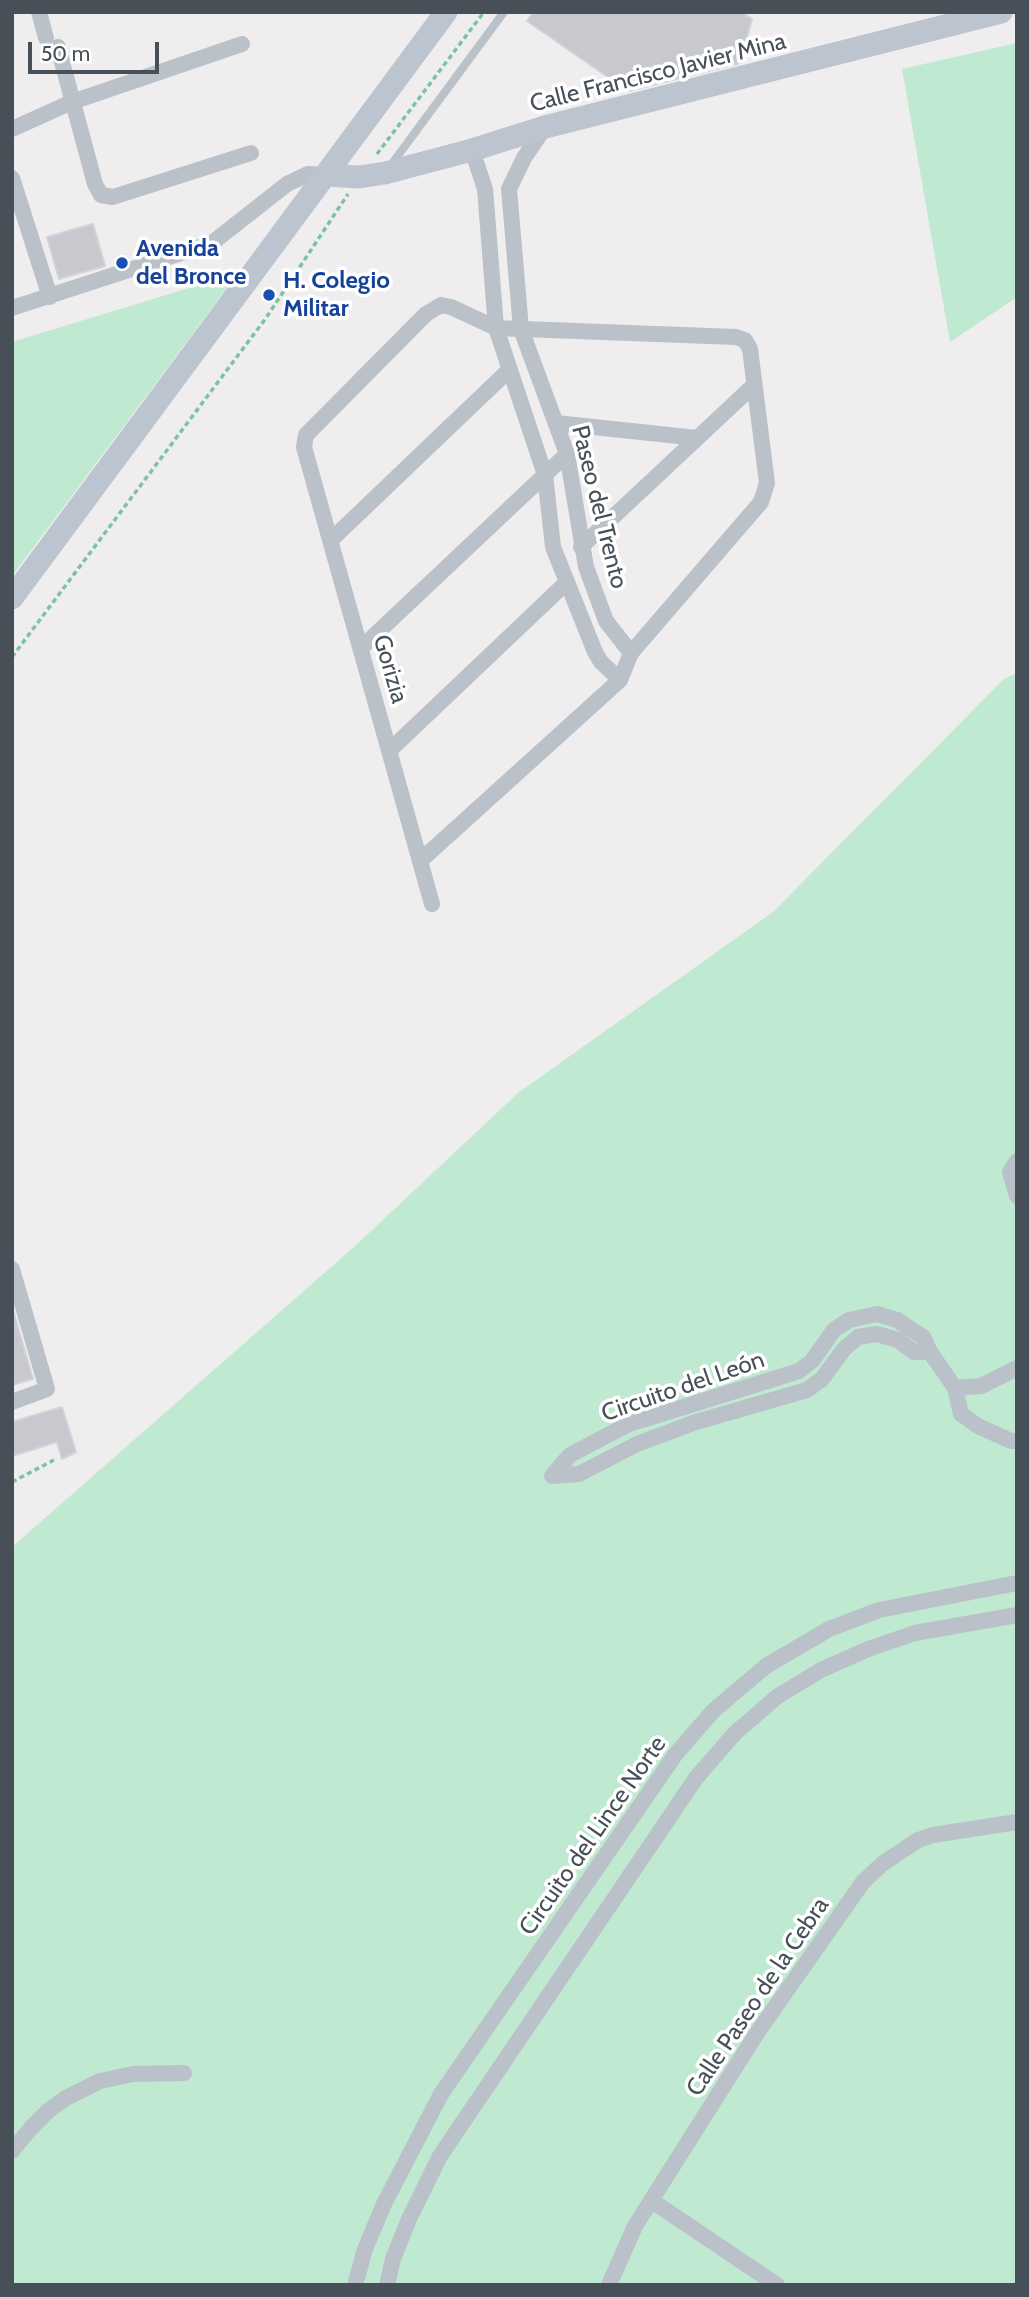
<!DOCTYPE html>
<meta charset="utf-8">
<style>
body{margin:0}
#map{position:relative;width:1029px;height:2297px;overflow:hidden;background:#efeded;font-family:Cabin,sans-serif}
canvas{display:block}
.frame{position:absolute;inset:0;border:14px solid #475058;pointer-events:none}
.scale{position:absolute;left:28px;top:42px;width:131px;height:32px;box-sizing:border-box;border:4px solid #475058;border-top:0;padding-left:9px;font-size:21px;line-height:24px;white-space:nowrap;color:#475058;-webkit-text-stroke:5px #fff;paint-order:stroke}
</style>
<div id="map">
<canvas width="1029" height="2297"></canvas>
<div class="frame"></div>
<div class="scale">50 m</div>
</div>
<script>
const g = document.querySelector('canvas').getContext('2d');
g.lineJoin = 'round';
function fillPath(path, color) { g.fillStyle = color; g.fill(path, 'evenodd'); }
const poly = rows => new Path2D(rows.map(r => 'M' + r).join(''));
function stroke(path, color, width, dash) { g.strokeStyle = color; g.lineWidth = width; g.lineCap = dash ? 'butt' : 'round'; g.setLineDash(dash || []); g.stroke(path); }
function label(font, color, halo, rows, align = 'center') {
  g.font = font + ' Cabin,sans-serif'; g.lineWidth = 7; g.setLineDash([]); g.textBaseline = 'middle'; g.strokeStyle = halo; g.fillStyle = color; for (const [text, x, y, turn = 0] of rows) {
    g.save(); g.translate(x, y); g.rotate((+turn || 0) * Math.PI / 180); g.textAlign = isNaN(turn) ? turn : align; if (halo) g.strokeText(text, 0, 0); g.fillText(text, 0, 0); g.restore();
  }
}
const green = poly([
 [1017,43,1017,297,950,342,902,69],
 [238,273,12,576,12,342],
 [1017,673,1017,2285,12,2285,12,1547,354,1247,518,1093,773,912,1004,679]
]);
const building = poly([
 [533,12,741,12,752,19,740,63,628,91,527,21,533,12],
 [93,224,105,266,59,279,47,237,93,224],
 [12,1307,33,1379,12,1385,12,1307],
 [62,1407,76,1452,62,1459,57,1442,12,1456,12,1422,62,1407]
]);
const path = poly([
 [377,154,484,12],
 [12,657,266,318,348,194],
 [12,1482,54,1460]
]);
const lane = poly([
 [391,165,504,12]
]);
const street = poly([
 [39,12,46,38],
 [58,47,95,184,101,195,113,197,251,153],
 [545,127,524,158,509,189,521,329,567,454,586,567,606,621,631,653],
 [12,129,72,102,242,44],
 [472,150,485,189,496,328,545,475,553,547,595,652,601,662,620,680],
 [12,178,50,297],
 [12,308,212,243,287,184,308,174,326,175],
 [556,423,697,438],
 [331,540,509,370],
 [581,547,754,385],
 [361,648,567,454],
 [389,751,567,582],
 [420,861,620,680,631,653,761,502,767,483,750,349,745,340,736,337,496,328,451,307,441,305,426,314,306,435,304,447,432,904],
 [1017,1161,1010,1172,1017,1196],
 [12,1269,47,1389,12,1402],
 [1017,1368,981,1386,955,1388,961,1414,978,1426,1011,1441,1017,1441],
 [552,1476,570,1455,629,1424,799,1371,812,1361,834,1330,849,1320,877,1314,897,1320,923,1337,930,1352,955,1388],
 [552,1476,579,1474,637,1444,696,1422,807,1390,822,1379,844,1349,858,1337,877,1334,898,1340,914,1352,930,1352],
 [12,2151,31,2128,49,2110,66,2098,100,2081,133,2074,184,2073],
 [652,2201,777,2285],
 [355,2285,365,2249,384,2204,441,2094,675,1755,713,1711,766,1666,829,1629,879,1610,1017,1583],
 [387,2285,393,2259,409,2219,440,2156,696,1778,735,1733,778,1696,821,1670,868,1649,915,1633,1017,1615],
 [609,2285,635,2226,757,2033,863,1882,882,1864,918,1840,933,1835,1017,1822]
]);
const secondary = poly([
 [326,175,359,177,385,173,472,150,545,127,1001,12],
 [12,598,446,12]
]);
const markers = [
 [122,263,7,"#1a4fb4"],
 [269,295,7,"#1a4fb4"]
];
const streetNames = [
 ["Calle Francisco Javier Mina",658,73,-14],
 ["Paseo del Trento",599,507,76],
 ["Gorizia",390,669,74],
 ["Circuito del León",683,1387,-19],
 ["Circuito del Lince Norte",593,1836,-55],
 ["Calle Paseo de la Cebra",758,1997,-56]
];
const transitNames = [
 ["Avenida",136,249],
 ["del Bronce",136,277],
 ["H. Colegio",283,281],
 ["Militar",283,309]
];
fillPath(green, '#bfe9d1');
fillPath(building, '#c7c9cf');
stroke(building, '#d1d3d8', 2);
stroke(path, '#7bc3a2', 3.5, [5, 3.5]);
stroke(lane, '#bac1c8', 8);
stroke(street, '#bac1c8', 16);
stroke(secondary, '#bcc5cf', 23);
for (const [x, y, r, color] of markers) { const dot = new Path2D(); dot.arc(x, y, r, 0, 2 * Math.PI); g.fillStyle = color; g.fill(dot); stroke(dot, '#fff', 2.5); }
label('24px', '#475058', '#fff', streetNames);
label('bold 24px', '#164399', '#fff', transitNames, 'left');
</script>
